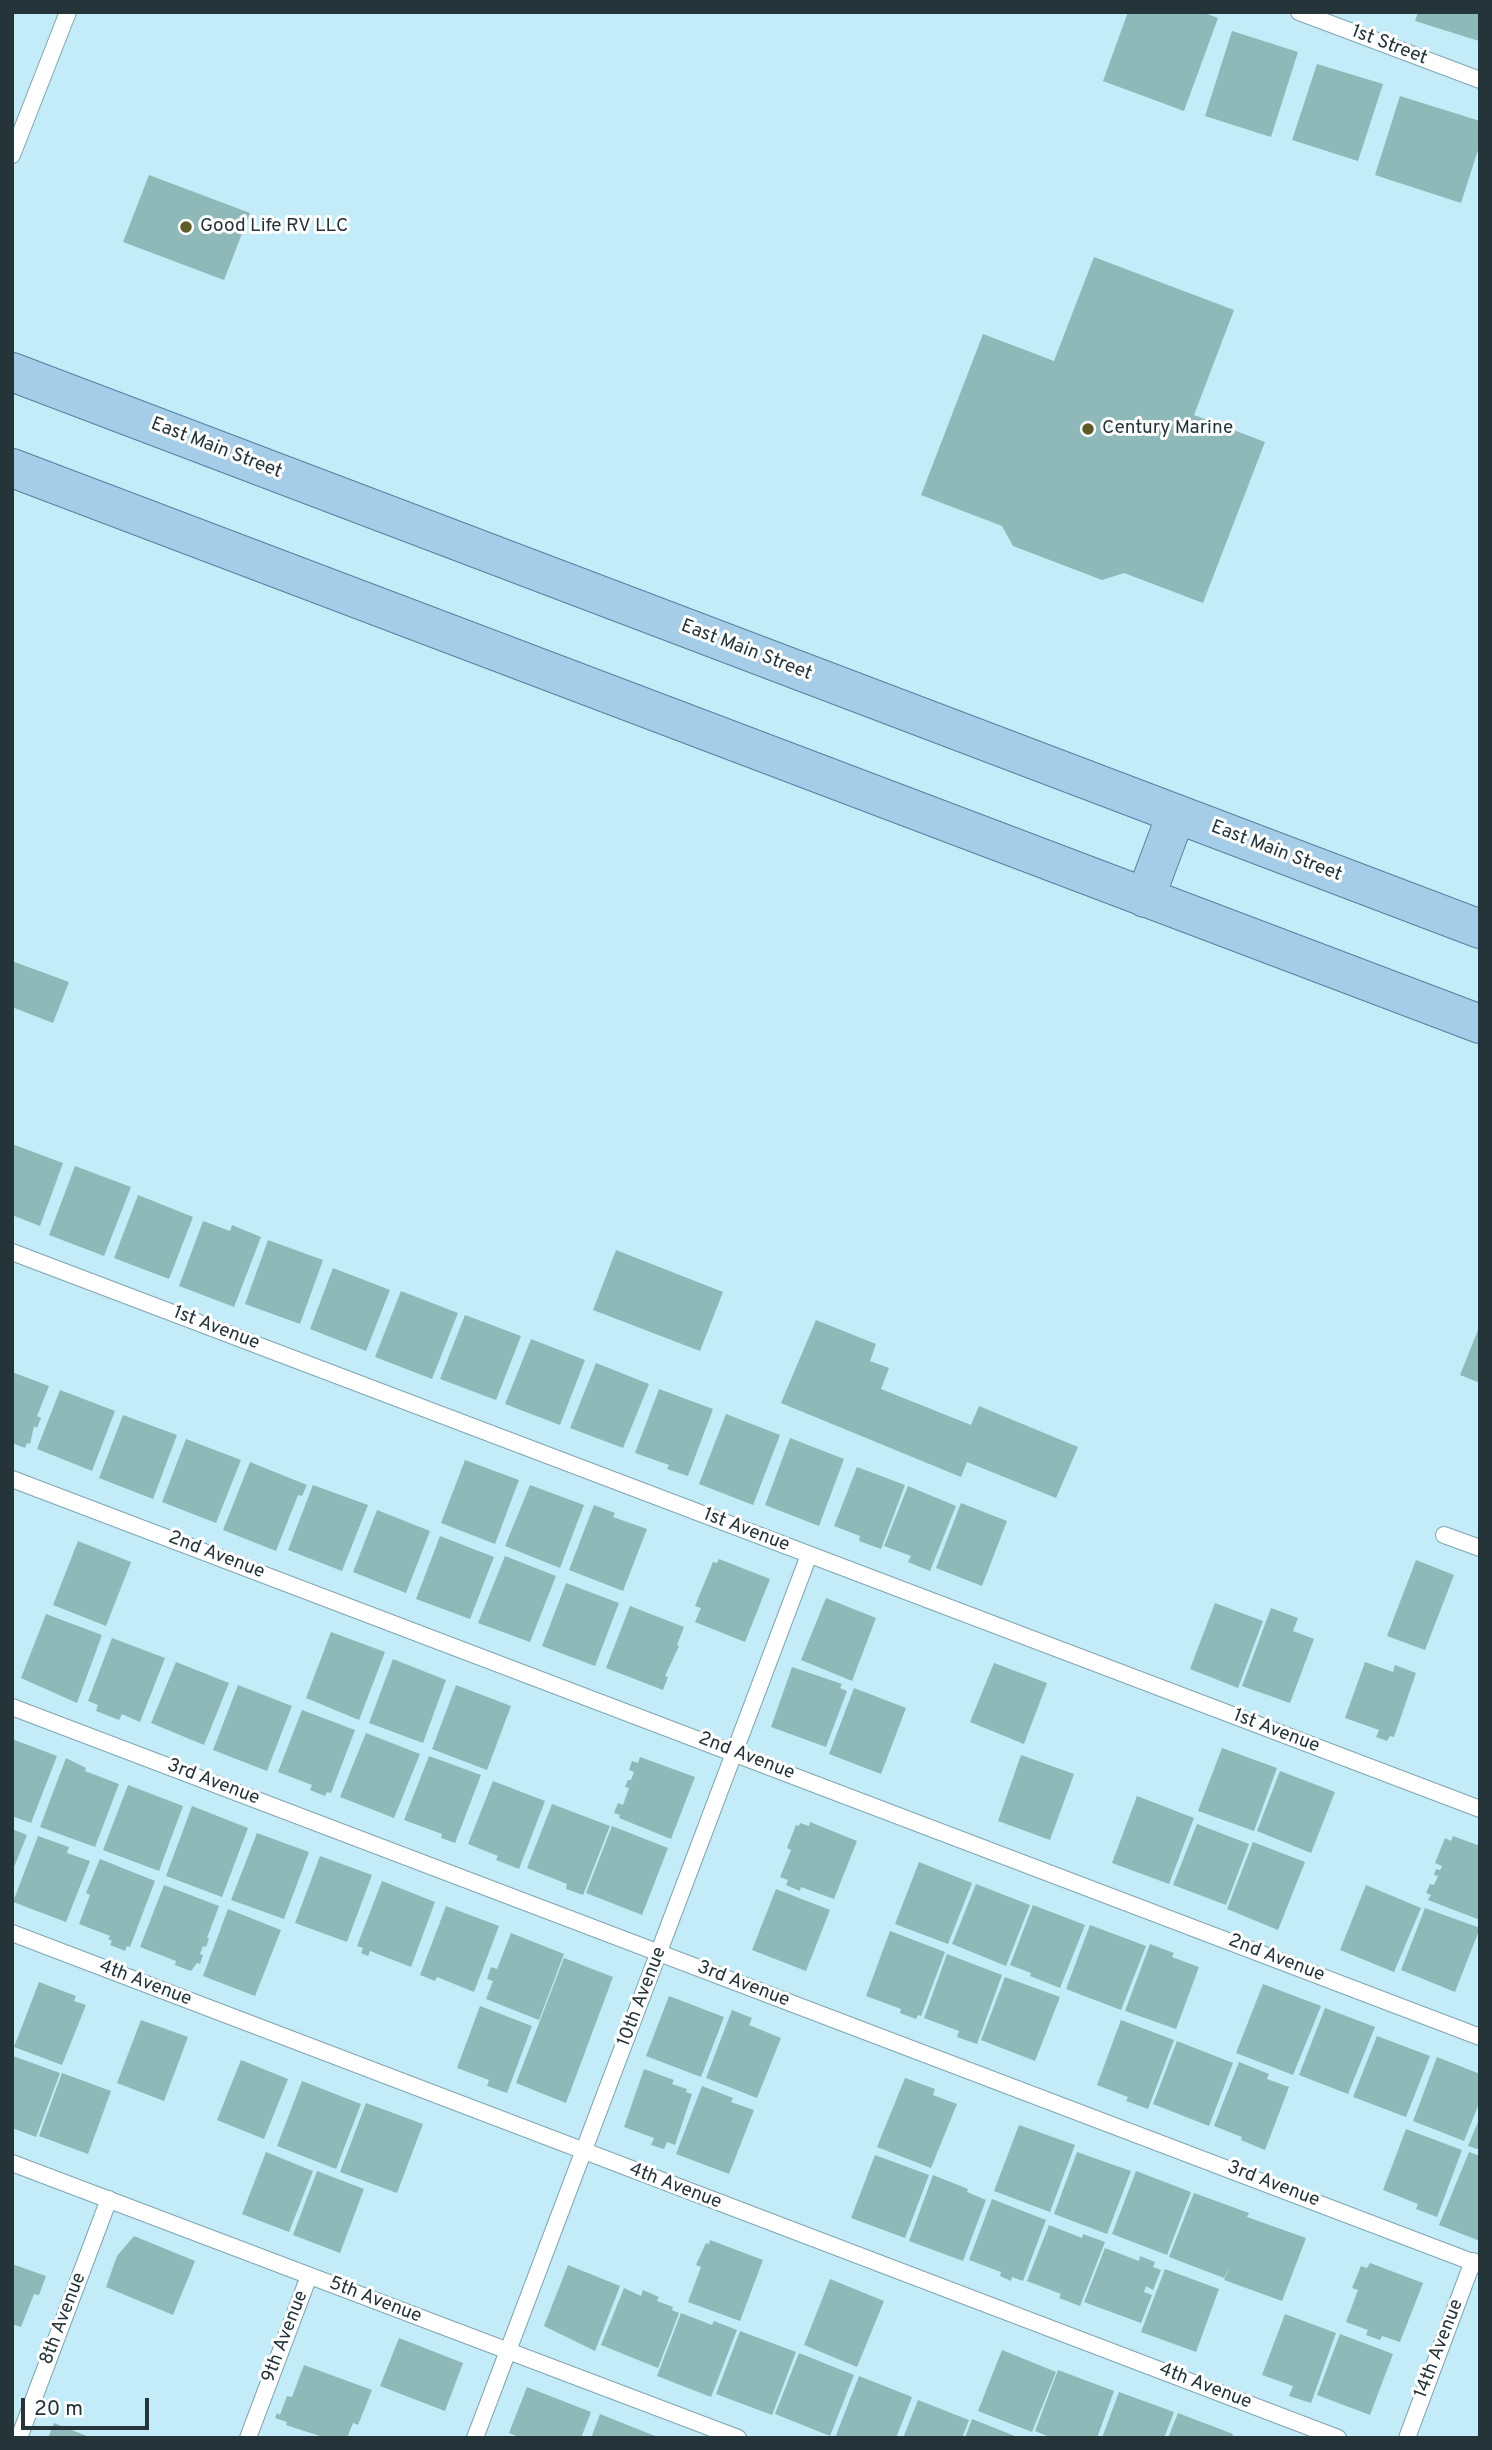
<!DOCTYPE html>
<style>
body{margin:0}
#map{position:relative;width:1492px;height:2450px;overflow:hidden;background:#c3ecf8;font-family:Overpass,sans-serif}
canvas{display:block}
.frame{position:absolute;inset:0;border:14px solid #243439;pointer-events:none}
.scale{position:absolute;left:21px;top:2398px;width:128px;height:32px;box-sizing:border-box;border:4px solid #243439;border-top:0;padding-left:9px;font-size:21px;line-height:24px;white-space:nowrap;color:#243439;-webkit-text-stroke:5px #fff;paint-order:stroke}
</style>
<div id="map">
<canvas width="1492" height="2450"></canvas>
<div class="frame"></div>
<div class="scale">20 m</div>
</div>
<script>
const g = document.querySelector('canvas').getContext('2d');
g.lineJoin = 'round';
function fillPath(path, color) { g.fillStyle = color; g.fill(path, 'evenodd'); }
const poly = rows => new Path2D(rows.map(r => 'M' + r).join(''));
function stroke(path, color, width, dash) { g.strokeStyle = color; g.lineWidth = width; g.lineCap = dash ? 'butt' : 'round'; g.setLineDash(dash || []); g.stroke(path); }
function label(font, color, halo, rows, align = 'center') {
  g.font = font + ' Overpass,sans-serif'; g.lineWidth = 6; g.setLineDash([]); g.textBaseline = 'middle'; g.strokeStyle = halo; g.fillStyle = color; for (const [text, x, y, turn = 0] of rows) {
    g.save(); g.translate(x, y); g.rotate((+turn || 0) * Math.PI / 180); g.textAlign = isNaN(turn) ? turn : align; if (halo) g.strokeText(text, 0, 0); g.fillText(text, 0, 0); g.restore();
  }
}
const building = poly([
 [1128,12,1202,12,1218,18,1184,111,1103,81],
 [1418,12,1480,12,1479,41,1415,21],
 [1232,31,1298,52,1271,137,1205,116],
 [1317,64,1383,84,1358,161,1292,140],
 [1400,96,1480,121,1480,144,1461,203,1375,175],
 [149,175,250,213,224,280,123,242],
 [1094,257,1234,310,1194,415,1265,442,1203,603,1124,573,1102,580,1013,546,1002,526,921,495,983,334,1054,361],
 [12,961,69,982,53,1023,12,1007],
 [12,1144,63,1163,40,1226,12,1215],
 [75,1166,131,1187,104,1256,49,1235],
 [138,1195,193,1217,169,1279,114,1258],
 [203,1221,230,1231,232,1225,261,1237,234,1307,179,1286],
 [268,1240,323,1260,300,1324,245,1304],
 [616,1250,723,1292,700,1351,593,1310],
 [333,1268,390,1290,366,1351,310,1329],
 [401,1291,458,1313,432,1379,375,1357],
 [465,1315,521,1336,496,1400,440,1379],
 [816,1320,876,1344,870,1361,889,1368,881,1389,971,1425,979,1406,1078,1447,1056,1498,967,1462,961,1477,781,1403],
 [1480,1325,1480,1383,1460,1375],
 [531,1339,585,1360,560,1425,505,1404],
 [596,1363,649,1384,623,1448,570,1428],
 [12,1372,49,1386,37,1416,41,1418,37,1428,34,1426,30,1444,27,1443,25,1448,12,1443],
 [659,1389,713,1409,688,1476,667,1469,669,1465,635,1453],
 [60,1390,115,1411,92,1471,37,1449],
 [726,1414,780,1435,753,1505,699,1484],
 [123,1415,177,1435,153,1499,99,1478],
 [790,1438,844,1459,819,1526,765,1505],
 [186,1439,241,1460,216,1523,162,1502],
 [465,1460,519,1480,495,1544,441,1523],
 [250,1462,307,1485,302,1496,298,1495,276,1551,223,1530],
 [857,1467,905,1485,881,1549,859,1541,860,1536,834,1526],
 [313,1485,368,1505,342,1571,288,1550],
 [530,1485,584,1505,560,1568,505,1546],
 [908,1486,956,1506,930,1571,908,1562,911,1556,884,1546],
 [961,1503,1007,1521,982,1586,936,1568],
 [594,1505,615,1513,613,1517,647,1529,623,1591,569,1570],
 [377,1510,430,1531,406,1593,353,1572],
 [440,1536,494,1557,470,1619,416,1599],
 [78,1541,131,1562,106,1626,53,1605],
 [505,1556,556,1576,530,1642,478,1623],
 [719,1559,770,1579,745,1642,695,1622,701,1608,695,1606,713,1562,717,1563],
 [1416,1560,1454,1575,1425,1650,1387,1636],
 [566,1583,619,1603,595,1666,542,1646],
 [826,1598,876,1618,852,1681,801,1660],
 [1215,1603,1263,1621,1238,1688,1190,1669],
 [630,1606,684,1627,677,1645,679,1646,665,1676,668,1677,663,1690,606,1668],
 [1271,1608,1298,1618,1293,1631,1314,1639,1290,1703,1242,1686],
 [46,1614,102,1635,77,1703,21,1678],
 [331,1632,385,1652,359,1720,306,1698],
 [112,1638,165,1658,140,1722,122,1714,119,1720,96,1711,98,1705,88,1701],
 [393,1659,446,1680,423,1743,369,1723],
 [176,1662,229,1683,204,1745,151,1723],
 [1365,1662,1393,1672,1395,1665,1416,1673,1394,1737,1390,1736,1387,1741,1376,1737,1379,1730,1345,1718],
 [994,1663,1047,1683,1024,1744,970,1722],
 [792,1667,842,1684,840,1688,847,1691,826,1747,771,1727],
 [238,1685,292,1706,267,1771,213,1750],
 [456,1685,511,1706,487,1770,432,1749],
 [854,1688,906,1708,881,1774,829,1754],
 [302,1710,355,1730,331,1793,327,1792,325,1796,310,1790,312,1785,278,1772],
 [366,1733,420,1754,394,1818,340,1797],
 [12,1739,57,1756,31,1823,12,1816],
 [1222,1748,1277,1768,1254,1831,1198,1811],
 [1021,1755,1074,1774,1050,1840,998,1821],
 [429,1756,481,1775,455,1843,441,1838,442,1834,404,1820],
 [640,1757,695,1777,671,1839,619,1818,620,1815,614,1813,618,1803,623,1805,629,1788,625,1787,628,1780,631,1780,634,1772,629,1770,632,1761,638,1763],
 [66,1758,86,1768,85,1771,119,1784,95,1847,40,1827],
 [1280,1771,1335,1792,1311,1853,1257,1831],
 [493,1781,545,1801,519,1869,496,1860,498,1856,468,1844],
 [128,1785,183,1806,159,1871,103,1850],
 [1137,1796,1194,1818,1169,1884,1112,1863],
 [552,1804,610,1826,583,1895,566,1889,567,1884,527,1868],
 [192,1806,248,1828,222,1897,166,1876],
 [810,1822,857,1841,834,1899,801,1887,800,1891,786,1885,788,1880,780,1877,791,1850,787,1848,796,1825,799,1826,800,1823,809,1826],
 [1197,1824,1249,1844,1226,1905,1173,1885],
 [612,1826,668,1848,642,1915,586,1893],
 [12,1829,27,1835,12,1872],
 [257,1833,309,1852,284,1919,231,1900],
 [38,1836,69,1847,67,1853,90,1861,66,1922,13,1902],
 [1453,1836,1480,1846,1480,1920,1428,1900,1431,1895,1426,1893,1430,1884,1434,1885,1438,1876,1434,1875,1436,1869,1440,1870,1442,1866,1435,1863,1445,1838,1451,1841],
 [1253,1842,1305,1862,1278,1930,1227,1909],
 [320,1856,372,1875,347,1942,295,1923],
 [100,1859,155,1881,130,1947,127,1946,125,1951,110,1945,112,1941,108,1939,110,1936,79,1924,90,1895,86,1893],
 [919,1862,972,1883,948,1944,895,1924],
 [382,1881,435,1902,411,1967,370,1951,368,1956,361,1953,363,1948,357,1946],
 [976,1884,1030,1905,1006,1966,952,1944],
 [164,1885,219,1906,207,1938,209,1939,206,1947,203,1946,200,1954,203,1955,200,1964,197,1963,191,1971,175,1965,176,1961,140,1947],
 [1366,1885,1421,1908,1394,1972,1340,1950],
 [776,1889,830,1910,806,1971,752,1950],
 [1033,1905,1085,1925,1060,1988,1030,1976,1031,1973,1010,1965],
 [446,1906,499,1926,474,1992,437,1977,435,1981,420,1975],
 [1425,1908,1480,1928,1455,1992,1401,1970],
 [228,1909,281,1930,255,1996,203,1976],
 [1090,1925,1146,1946,1121,2010,1066,1989],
 [890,1931,945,1952,921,2016,918,2015,916,2019,900,2013,901,2009,866,1996],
 [511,1933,564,1954,539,2020,486,1999,493,1981,487,1979,491,1967,497,1969],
 [1150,1944,1174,1953,1172,1957,1199,1967,1176,2029,1125,2011],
 [947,1954,1002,1975,977,2044,957,2037,959,2031,924,2018],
 [564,1958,613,1977,566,2103,516,2083],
 [1005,1977,1060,1997,1035,2061,981,2040],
 [39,1982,76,1996,74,2001,86,2005,62,2065,14,2047],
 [1263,1984,1321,2006,1293,2075,1236,2053],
 [669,1996,724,2017,701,2077,646,2056],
 [480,2006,532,2026,507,2093,487,2086,489,2080,457,2068],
 [1325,2008,1375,2027,1348,2094,1299,2075],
 [732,2010,752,2018,749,2025,781,2038,757,2098,706,2078],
 [141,2020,188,2037,164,2101,117,2083],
 [1121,2020,1174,2040,1148,2109,1126,2101,1128,2097,1097,2085],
 [1377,2036,1430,2056,1406,2117,1353,2097],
 [1177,2041,1233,2063,1209,2126,1153,2104],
 [13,2056,60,2073,36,2137,12,2128],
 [1437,2057,1480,2074,1480,2101,1464,2141,1413,2121],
 [241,2060,288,2079,264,2139,217,2120],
 [1239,2062,1269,2074,1267,2079,1289,2087,1265,2150,1241,2140,1242,2137,1214,2126],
 [644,2069,674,2080,672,2084,687,2089,686,2092,692,2094,675,2145,667,2142,664,2149,651,2145,654,2138,624,2127],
 [62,2073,111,2091,88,2154,39,2136],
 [905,2078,935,2089,933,2095,957,2104,931,2168,877,2147],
 [302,2081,361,2104,336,2169,277,2146],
 [702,2086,733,2098,731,2102,754,2110,729,2174,676,2154],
 [366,2103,423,2124,397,2193,340,2172],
 [1480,2117,1480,2150,1468,2146],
 [1019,2125,1075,2145,1050,2212,994,2191],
 [1406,2129,1462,2150,1437,2217,1416,2209,1418,2204,1383,2190],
 [266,2152,313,2171,289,2232,242,2214],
 [1077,2152,1131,2171,1107,2234,1054,2214],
 [1469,2152,1480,2156,1480,2241,1439,2225],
 [875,2155,929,2175,905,2238,851,2218],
 [317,2171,364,2189,340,2253,293,2235],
 [1136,2171,1191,2192,1167,2255,1112,2234],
 [933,2175,968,2189,967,2192,986,2200,963,2261,909,2241],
 [1194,2193,1249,2213,1247,2217,1306,2238,1282,2301,1224,2280,1230,2266,1224,2278,1169,2257],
 [992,2199,1046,2220,1023,2281,1012,2277,1011,2281,1000,2276,1001,2272,969,2260],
 [1049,2225,1082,2238,1083,2234,1105,2242,1080,2306,1059,2298,1061,2294,1027,2281],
 [134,2236,195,2261,173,2315,106,2287,117,2256],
 [710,2240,763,2260,740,2321,688,2302,701,2267,696,2265,706,2243,709,2244],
 [1105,2248,1139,2261,1140,2256,1155,2262,1153,2267,1161,2270,1153,2290,1146,2286,1144,2292,1152,2295,1141,2323,1084,2302],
 [1370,2263,1423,2283,1400,2342,1382,2336,1380,2340,1366,2335,1368,2330,1346,2322,1358,2290,1352,2288,1361,2266,1367,2268],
 [12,2264,46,2276,39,2295,34,2294,21,2327,12,2324],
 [568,2265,620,2286,595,2351,544,2326],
 [1165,2269,1219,2289,1196,2352,1141,2332],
 [830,2279,884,2301,857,2367,804,2345],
 [624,2288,641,2296,643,2290,659,2297,657,2301,673,2307,672,2310,679,2313,658,2368,601,2345],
 [681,2313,712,2325,714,2321,737,2330,711,2397,657,2376],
 [1285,2314,1336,2333,1311,2403,1289,2396,1293,2386,1262,2375],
 [740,2331,796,2352,772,2415,716,2394],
 [1340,2334,1393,2354,1370,2415,1317,2395],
 [399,2338,463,2363,445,2411,380,2386],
 [1002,2350,1056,2372,1032,2432,978,2411],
 [799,2353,854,2375,830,2436,775,2414],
 [304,2365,372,2390,358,2425,353,2423,347,2438,326,2438,286,2425,287,2422,275,2418,277,2413,280,2415,287,2396,292,2397],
 [1058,2370,1114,2391,1097,2438,1052,2438,1035,2431],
 [859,2376,912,2397,896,2438,835,2438],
 [527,2387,591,2412,581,2438,521,2438,509,2433],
 [1119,2392,1174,2412,1164,2438,1102,2438],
 [918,2400,969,2420,962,2438,903,2438],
 [1178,2413,1233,2434,1232,2438,1168,2438],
 [600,2414,660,2438,591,2438],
 [972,2419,1020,2438,965,2438],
 [54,2423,92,2438,48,2438]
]);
const service = poly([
 [1299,12,1480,80],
 [12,155,68,12],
 [12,1252,1480,1809],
 [12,1479,1480,2037],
 [1444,1535,1480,1548],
 [12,1707,1480,2265],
 [12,1933,1338,2438],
 [12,2163,738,2438],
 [19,2438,109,2199],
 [248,2438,309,2276],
 [475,2438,809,1555],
 [1407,2438,1473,2261]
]);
const primary = poly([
 [12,372,1480,929],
 [12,468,1480,1024],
 [1145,898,1176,815]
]);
const markers = [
 [186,227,7,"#5e5b28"],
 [1088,429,7,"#5e5b28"]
];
const streetNames = [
 ["1st Street",1389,46,21],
 ["East Main Street",216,449,21],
 ["East Main Street",746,651,21],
 ["East Main Street",1276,852,21],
 ["1st Avenue",216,1329,21],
 ["1st Avenue",746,1531,21],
 ["2nd Avenue",216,1556,21],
 ["1st Avenue",1276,1732,21],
 ["2nd Avenue",746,1757,21],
 ["3rd Avenue",213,1783,21],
 ["2nd Avenue",1276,1959,21],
 ["4th Avenue",145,1984,21],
 ["3rd Avenue",743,1985,21],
 ["10th Avenue",643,1997,-69],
 ["3rd Avenue",1273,2185,21],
 ["4th Avenue",675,2187,21],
 ["5th Avenue",375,2301,21],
 ["8th Avenue",64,2319,-69],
 ["9th Avenue",286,2337,-69],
 ["14th Avenue",1440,2349,-69],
 ["4th Avenue",1205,2387,21]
];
const poiNames = [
 ["Good Life RV LLC",200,227],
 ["Century Marine",1102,429]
];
fillPath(building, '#8eb9b8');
stroke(service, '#7fa5b1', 18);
stroke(primary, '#5281a0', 40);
stroke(service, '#fff', 16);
stroke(primary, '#a6cde7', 38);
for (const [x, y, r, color] of markers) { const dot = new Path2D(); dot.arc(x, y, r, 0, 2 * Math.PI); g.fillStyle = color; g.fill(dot); stroke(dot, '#fff', 2.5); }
label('19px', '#243439', '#fff', streetNames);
label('19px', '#243439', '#fff', poiNames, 'left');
</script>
